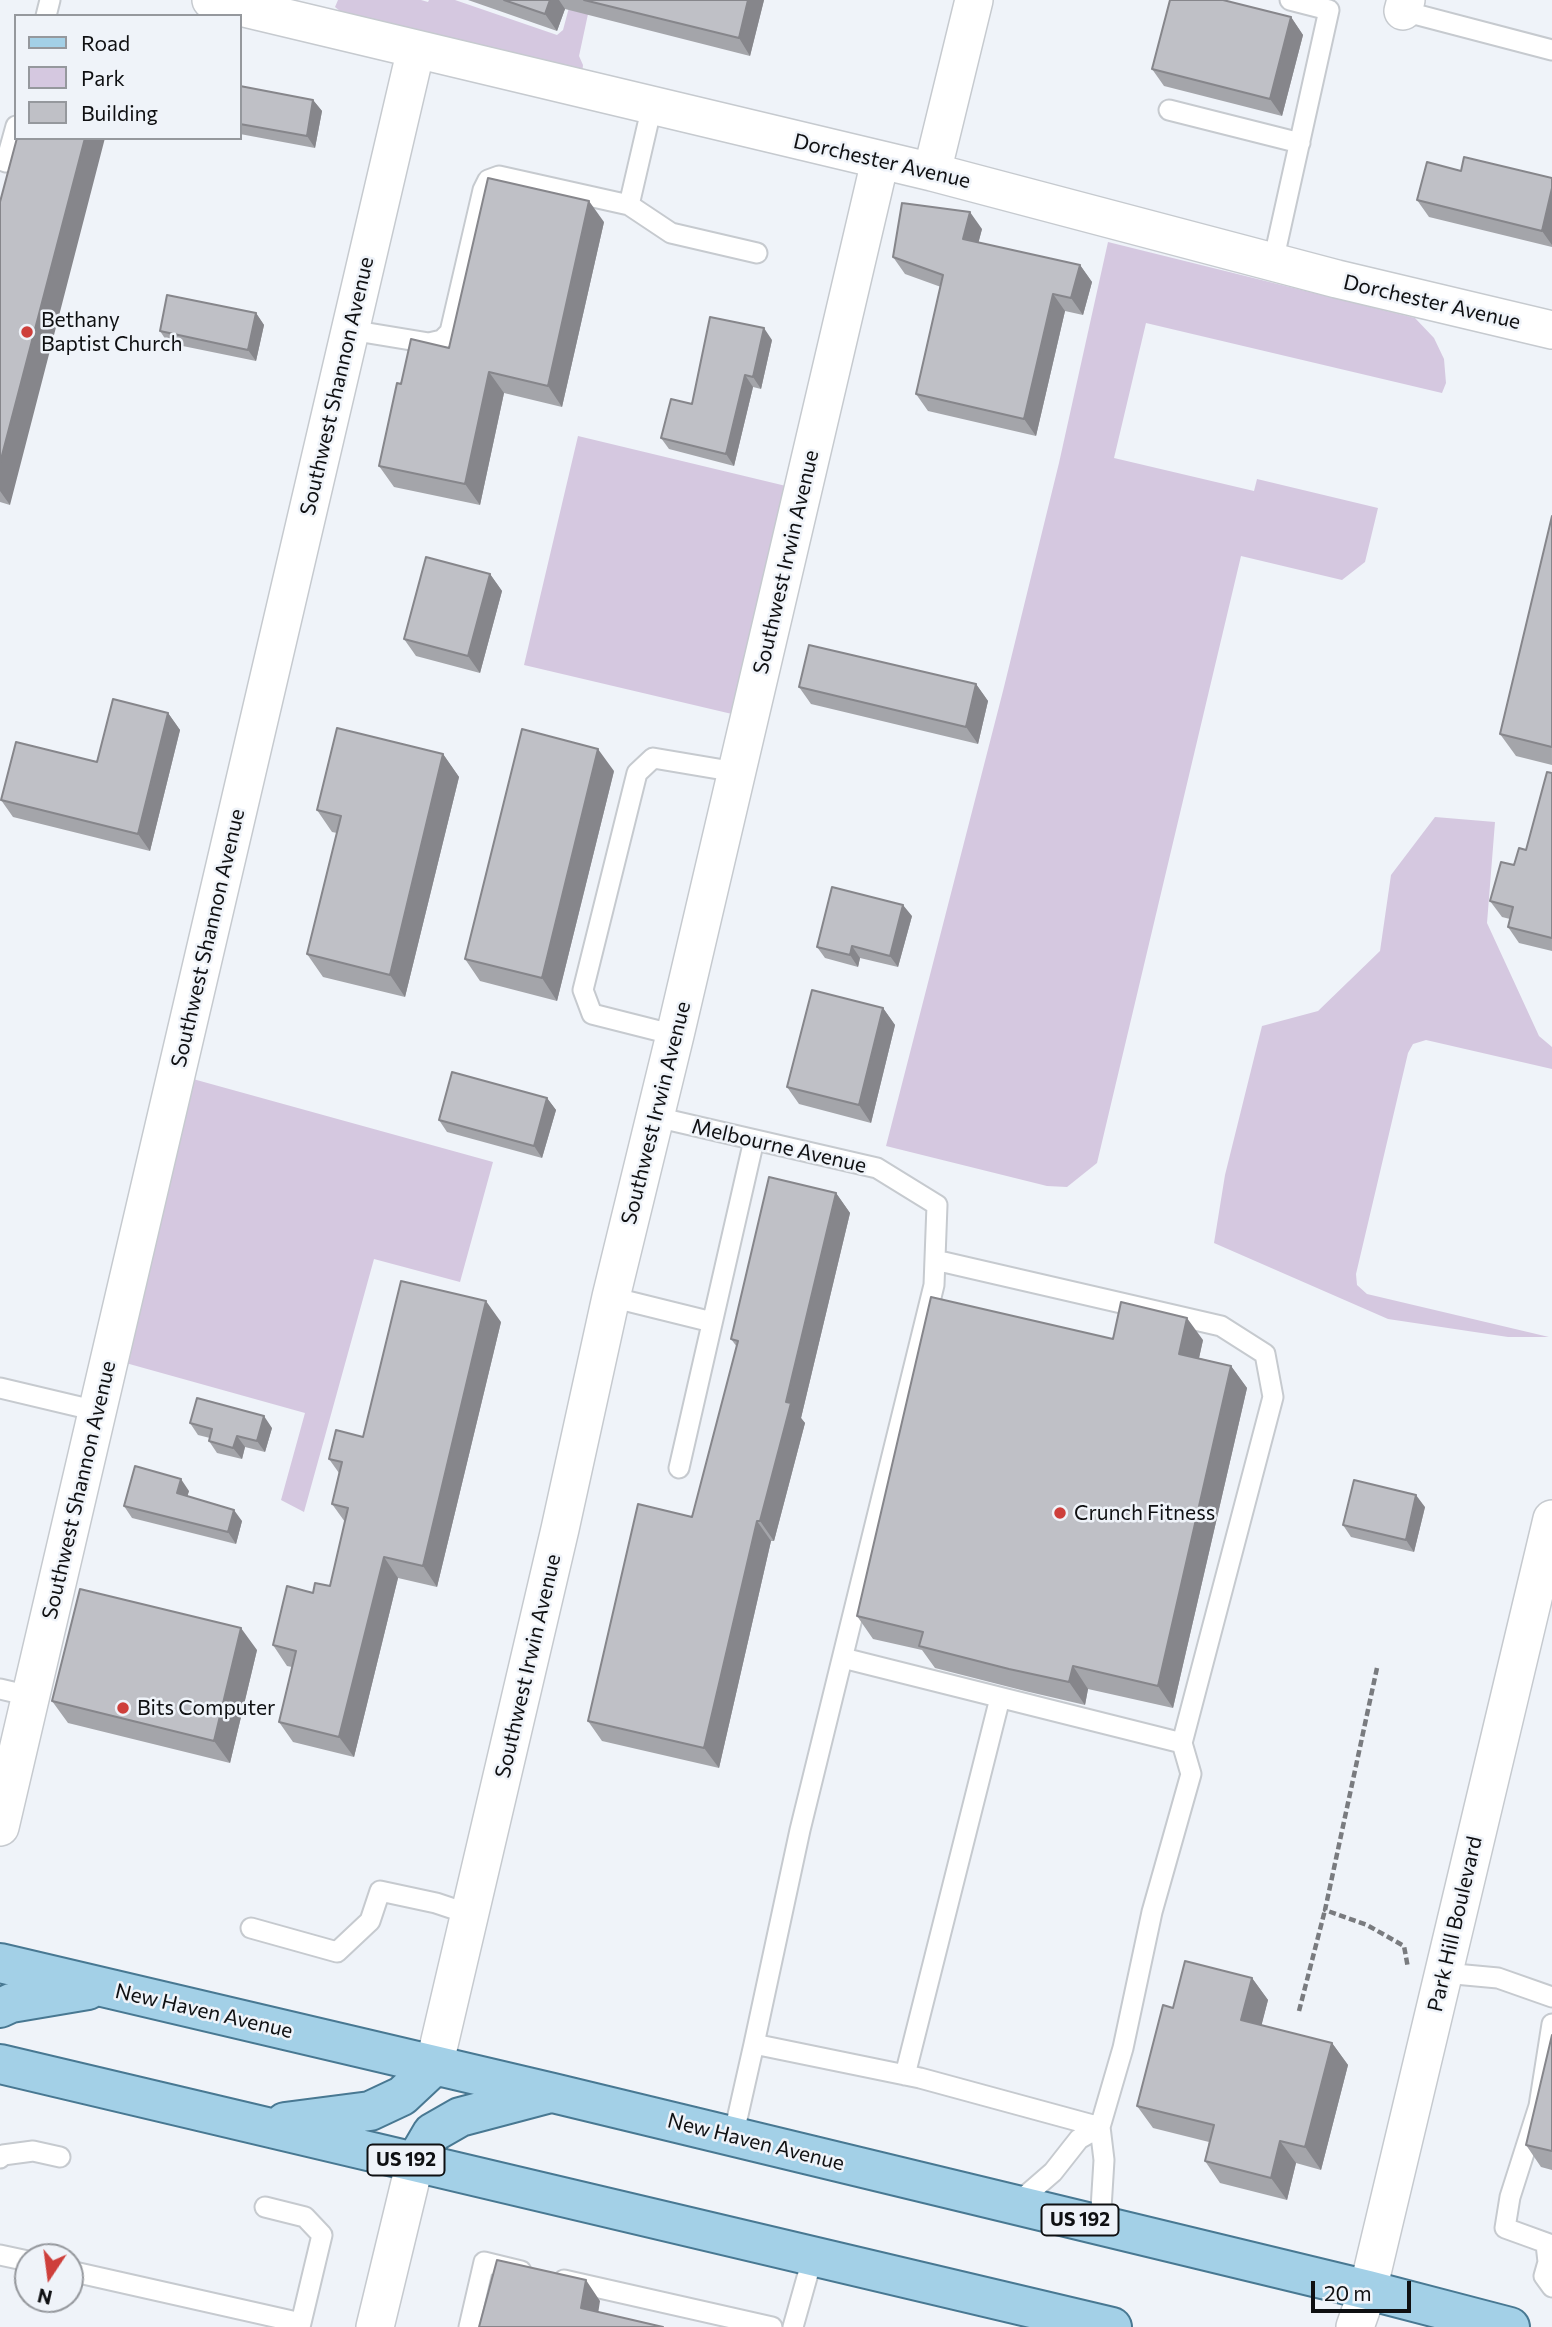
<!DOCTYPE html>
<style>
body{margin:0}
#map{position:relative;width:1552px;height:2327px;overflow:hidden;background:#eff3f9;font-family:Commissioner,sans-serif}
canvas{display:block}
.legend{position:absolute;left:14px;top:14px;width:228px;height:126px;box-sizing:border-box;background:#eff3f9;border:2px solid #95989d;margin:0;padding:9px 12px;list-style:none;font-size:21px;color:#0f1012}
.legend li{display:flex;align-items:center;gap:14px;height:35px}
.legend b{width:35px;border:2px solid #95989d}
.north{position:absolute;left:14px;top:2243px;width:70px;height:70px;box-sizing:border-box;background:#eff3f9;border:2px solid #95989d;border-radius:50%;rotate:193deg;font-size:19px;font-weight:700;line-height:28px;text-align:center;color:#0f1012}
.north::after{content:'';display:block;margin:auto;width:24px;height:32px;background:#ce3f3b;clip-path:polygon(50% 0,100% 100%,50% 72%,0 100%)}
.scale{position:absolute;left:1311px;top:2281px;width:100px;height:32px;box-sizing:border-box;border:4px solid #0f1012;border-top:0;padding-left:9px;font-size:21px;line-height:24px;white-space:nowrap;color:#0f1012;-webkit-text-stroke:5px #eff3f9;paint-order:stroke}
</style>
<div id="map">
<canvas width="1552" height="2327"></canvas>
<ul class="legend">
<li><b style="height:9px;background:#a3d0e7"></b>Road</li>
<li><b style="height:19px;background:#d5c8e0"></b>Park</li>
<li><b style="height:19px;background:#bfc0c6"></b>Building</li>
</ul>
<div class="north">N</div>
<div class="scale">20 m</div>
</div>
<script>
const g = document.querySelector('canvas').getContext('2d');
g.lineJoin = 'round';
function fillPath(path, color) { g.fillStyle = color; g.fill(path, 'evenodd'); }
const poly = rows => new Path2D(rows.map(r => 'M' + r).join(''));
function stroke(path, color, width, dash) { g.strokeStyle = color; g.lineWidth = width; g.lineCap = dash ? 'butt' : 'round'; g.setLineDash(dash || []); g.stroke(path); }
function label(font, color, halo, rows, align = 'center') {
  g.font = font + ' Commissioner,sans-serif'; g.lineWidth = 5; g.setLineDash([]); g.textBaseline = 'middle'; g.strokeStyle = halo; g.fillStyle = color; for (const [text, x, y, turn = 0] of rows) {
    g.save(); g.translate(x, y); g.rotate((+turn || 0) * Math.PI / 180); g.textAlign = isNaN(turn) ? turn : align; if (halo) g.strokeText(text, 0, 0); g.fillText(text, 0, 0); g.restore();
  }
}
const green = poly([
 [338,0,421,0,428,2,429,0,455,0,557,35,563,30,571,0,591,0,579,56,583,65,582,75,345,15,335,7],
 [1108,242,1415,318,1434,338,1444,359,1446,383,1442,393,1146,323,1114,458,1254,491,1257,479,1378,508,1365,562,1342,580,1241,556,1097,1163,1067,1187,1047,1186,886,1146,1003,691,1059,463],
 [578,436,786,486,732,714,524,665],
 [1435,817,1495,822,1487,923,1539,1036,1552,1047,1552,1069,1426,1040,1413,1044,1408,1053,1356,1274,1357,1285,1367,1294,1549,1337,1508,1337,1388,1319,1214,1243,1225,1175,1262,1026,1318,1011,1380,951,1391,875],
 [193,1079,493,1162,460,1282,374,1259,304,1512,281,1500,305,1413,115,1360]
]);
const path = poly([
 [1377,1668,1325,1910,1367,1925,1404,1946,1408,1968],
 [1299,2011,1325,1910]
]);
const service = poly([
 [1403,11,1552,50],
 [46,16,50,0],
 [1169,110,1300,143],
 [0,160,6,162,16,126],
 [629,205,671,233,757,253],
 [1273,262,1329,10,1290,0],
 [350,330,429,343,442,340,450,332,483,190,488,180,499,176,629,205,652,106],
 [675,1035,592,1014,583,990,637,773,653,758,736,772],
 [656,1117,877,1168,937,1205,934,1285,800,1830,754,2044],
 [935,1260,1221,1326,1265,1354,1273,1397,1182,1743],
 [611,1297,712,1322],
 [0,1388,97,1411],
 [679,1468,754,1140],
 [0,1689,30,1696],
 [251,1928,337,1952,370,1921,380,1891,436,1903,469,1914],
 [1444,1973,1498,1978,1552,1997],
 [1552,2024,1539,2106,1510,2197,1505,2228,1552,2245],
 [905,2075,1000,1698],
 [733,2137,754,2044,920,2078,1100,2127,1123,2048,1152,1912,1191,1774,1182,1743,843,1658],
 [0,2158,3,2155,33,2151,60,2157],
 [1015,2205,1053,2172,1079,2139,1100,2127,1104,2160,1100,2225],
 [265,2207,305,2217,322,2235,300,2327],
 [1546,2244,1548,2262,1544,2276,1552,2287],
 [0,2255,28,2261],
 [70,2271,301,2323],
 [564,2280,772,2327],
 [469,2327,484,2262,521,2271],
 [793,2327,813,2256]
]);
const minor = poly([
 [211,0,932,172,1337,279,1552,330],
 [1403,11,1406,0],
 [932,172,974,0],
 [0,1827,416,49],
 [434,2066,560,1529,611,1297,675,1035,880,161],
 [375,2327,415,2162],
 [1355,2327,1368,2290,1376,2256,1552,1519]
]);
const primary = poly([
 [0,1963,553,2093,1368,2290,1510,2327],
 [0,2008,11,2003,88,1990],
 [0,2064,1112,2327],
 [285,2122,370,2111,402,2096,434,2066],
 [415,2162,432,2133,460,2117,547,2094]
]);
const wall = poly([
 [468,0,764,0,750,56,565,9,557,31],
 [1291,17,1303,35,1282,116,1164,86,1152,69],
 [240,86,313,100,322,111,315,148,240,134],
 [1461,171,1552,178,1552,247,1429,217,1417,200],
 [0,202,10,505,0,502],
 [604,222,562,407,504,393,480,505,394,487,379,466,401,384,449,348],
 [982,229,978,243,1080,265,1092,282,1083,315,1065,311,1036,436,928,411,916,394,941,287,905,274,893,257],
 [256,313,264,325,256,361,168,343,160,331],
 [772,340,761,389,753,387,734,466,669,449,661,438,692,404],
 [1552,516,1552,765,1516,756,1500,734],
 [490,574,502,591,480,673,416,656,404,639],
 [976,684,988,701,978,744,811,704,799,687],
 [168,713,180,730,150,851,13,817,1,800,97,762],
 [443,754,459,777,405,997,323,977,307,954,337,833,332,832,317,810],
 [614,771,557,1001,480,981,465,959],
 [1552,773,1552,951,1519,943,1508,927,1510,919,1502,917,1490,901,1514,865,1526,850],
 [912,916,898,967,860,958,858,967,825,958,817,947],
 [883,1008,895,1025,871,1123,799,1104,787,1087],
 [547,1098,556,1110,542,1158,447,1132,439,1120],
 [836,1193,850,1213,801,1418,805,1423,774,1541,771,1541,719,1768,602,1741,588,1721,692,1517,737,1347,731,1339],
 [501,1322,437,1587,398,1578,354,1757,293,1742,279,1722,292,1667,287,1666,273,1645,313,1593,330,1586,345,1522,332,1504,339,1473,329,1459,363,1437],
 [1113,1339,1203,1340,1199,1358,1231,1366,1247,1388,1173,1708,1088,1689,1085,1705,1025,1691,935,1668,922,1650,873,1639,857,1616],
 [190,1423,272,1428,265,1452,245,1447,242,1459,217,1453,209,1441,210,1438,198,1435],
 [189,1491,187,1496,242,1521,236,1544,132,1518,124,1506],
 [1425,1507,1414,1552,1351,1537,1343,1525],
 [257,1650,230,1763,68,1723,52,1701],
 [1252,1978,1268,2000,1261,2026,1332,2043,1348,2065,1321,2170,1296,2163,1287,2200,1220,2183,1205,2161,1209,2142,1153,2128,1137,2106,1173,2008],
 [1552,2035,1552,2170,1541,2167,1526,2145]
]);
const shadedWall = poly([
 [550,0,559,0,565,9,557,31,545,14],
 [748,0,764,0,750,56,739,38],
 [1291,17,1303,35,1282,116,1270,99],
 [313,100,322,111,315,148,307,136],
 [85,138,105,138,10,505,0,491,0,463],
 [1552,188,1552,245,1542,231],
 [589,201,604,222,562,407,548,386],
 [970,212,982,229,975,256,963,239],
 [1080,265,1092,282,1083,315,1071,298],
 [1053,294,1065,311,1036,436,1024,419],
 [256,313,264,325,256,361,248,350],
 [764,328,772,340,761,389,753,377],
 [489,372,504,393,480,505,465,484],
 [745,375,753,387,734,466,726,454],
 [490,574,502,591,480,673,468,656],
 [976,684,988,701,978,744,966,727],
 [168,713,180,730,150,851,138,834],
 [598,749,614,771,557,1001,542,978],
 [443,754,459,777,405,997,390,975],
 [903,905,912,916,898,967,890,956],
 [852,946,860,958,858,967,850,955],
 [883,1008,895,1025,871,1123,859,1105],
 [547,1098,556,1110,542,1158,534,1146],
 [836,1193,850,1213,801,1418,805,1423,774,1541,760,1521,786,1402],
 [486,1301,501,1322,437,1587,423,1566],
 [1187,1318,1203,1340,1195,1376,1179,1354],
 [1231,1366,1247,1388,1173,1708,1158,1686],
 [264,1416,272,1428,265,1452,257,1441],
 [237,1436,245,1447,242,1459,233,1448],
 [181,1479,189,1491,185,1504,177,1493],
 [1416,1495,1425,1507,1414,1552,1406,1540],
 [234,1510,242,1521,236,1544,228,1532],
 [757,1521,771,1541,719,1768,704,1748],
 [384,1557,398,1578,354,1757,339,1737],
 [241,1628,257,1650,230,1763,214,1741],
 [1073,1666,1088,1689,1085,1705,1069,1682],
 [1252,1978,1268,2000,1257,2043,1241,2020],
 [1332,2043,1348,2065,1321,2170,1305,2147],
 [1280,2141,1296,2163,1287,2200,1271,2178],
 [586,2280,600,2301,596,2327,581,2308]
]);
const building = poly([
 [504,0,550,0,545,14,504,0],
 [584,0,748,0,739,38,584,0],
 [1170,0,1223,0,1291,17,1270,99,1152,69,1170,0],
 [240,86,313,100,307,136,240,124,240,86],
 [17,138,85,138,0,463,0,202,17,138],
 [1464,157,1552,178,1552,188,1542,231,1417,200,1427,162,1461,171,1464,157],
 [488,178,589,201,548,386,489,372,465,484,379,466,397,383,401,384,411,339,449,348,488,178],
 [902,203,970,212,963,239,1080,265,1071,298,1053,294,1024,419,916,394,943,275,893,257,902,203],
 [167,295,256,313,248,350,160,331,167,295],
 [710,317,764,328,753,377,745,375,726,454,661,438,671,399,692,404,710,317],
 [1552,516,1552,747,1500,734,1552,516],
 [426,557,490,574,468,656,404,639,426,557],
 [809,645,976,684,966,727,799,687,809,645],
 [113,699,168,713,138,834,1,800,16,742,97,762,113,699],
 [337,728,443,754,390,975,307,954,341,816,317,810,337,728],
 [522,729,598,749,542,978,465,959,522,729],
 [1547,772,1552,773,1552,938,1508,927,1513,907,1490,901,1501,862,1514,865,1519,848,1526,850,1547,772],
 [832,887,903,905,890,956,852,946,850,955,817,947,832,887],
 [812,990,883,1008,859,1105,787,1087,812,990],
 [452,1072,547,1098,534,1146,439,1120,452,1072],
 [769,1177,836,1193,786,1402,791,1403,760,1521,757,1521,704,1748,588,1721,638,1504,692,1517,738,1341,731,1339,769,1177],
 [401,1281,486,1301,423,1566,384,1557,339,1737,279,1722,296,1651,273,1645,287,1586,313,1593,315,1583,330,1586,348,1508,332,1504,342,1462,329,1459,336,1430,363,1437,401,1281],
 [931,1297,1113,1339,1121,1302,1187,1318,1179,1354,1231,1366,1158,1686,1073,1666,1069,1682,1009,1669,919,1646,923,1632,857,1616,931,1297],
 [197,1398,264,1416,257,1441,237,1436,233,1448,209,1441,212,1429,190,1423,197,1398],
 [135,1466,181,1479,177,1493,234,1510,228,1532,124,1506,135,1466],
 [1354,1480,1416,1495,1406,1540,1343,1525,1354,1480],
 [80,1589,241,1628,214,1741,52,1701,80,1589],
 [1185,1961,1252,1978,1241,2020,1332,2043,1305,2147,1280,2141,1271,2178,1205,2161,1214,2125,1137,2106,1163,2005,1173,2008,1185,1961],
 [1552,2035,1552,2151,1526,2145,1552,2035],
 [497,2260,586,2280,581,2308,663,2327,479,2327,497,2260]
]);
const markers = [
 [27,332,7,"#ce3f3b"],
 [1060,1513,7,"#ce3f3b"],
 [123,1708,7,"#ce3f3b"]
];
const shields = [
 [406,2160,77],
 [1080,2220,77]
];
const shieldNames = [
 ["US 192",406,2160],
 ["US 192",1080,2220]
];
const streetNames = [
 ["Dorchester Avenue",882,161,13],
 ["Dorchester Avenue",1432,302,13],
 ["Southwest Shannon Avenue",337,386,-77],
 ["Southwest Irwin Avenue",786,562,-77],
 ["Southwest Shannon Avenue",208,938,-77],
 ["Southwest Irwin Avenue",656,1113,-76],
 ["Melbourne Avenue",779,1146,13],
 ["Southwest Shannon Avenue",79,1490,-77],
 ["Southwest Irwin Avenue",528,1666,-77],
 ["Park Hill Boulevard",1455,1924,-77],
 ["New Haven Avenue",204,2011,13],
 ["New Haven Avenue",756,2142,14]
];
const poiNames = [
 ["Bethany",41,320],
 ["Baptist Church",41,344],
 ["Crunch Fitness",1074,1513],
 ["Bits Computer",137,1708]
];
fillPath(green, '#d5c8e0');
stroke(service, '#c6cacf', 23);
stroke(minor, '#c6cacf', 40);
stroke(primary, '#487892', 42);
stroke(path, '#797b7f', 4.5, [7, 3.5]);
stroke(service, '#fff', 19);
stroke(minor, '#fff', 37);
stroke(primary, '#a3d0e7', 38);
fillPath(wall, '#a4a5aa');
fillPath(shadedWall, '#86868b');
fillPath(building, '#bfc0c6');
stroke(building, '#86868b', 2);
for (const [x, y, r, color] of markers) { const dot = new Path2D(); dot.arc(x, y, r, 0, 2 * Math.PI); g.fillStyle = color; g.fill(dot); stroke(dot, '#eff3f9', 2.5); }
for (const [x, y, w] of shields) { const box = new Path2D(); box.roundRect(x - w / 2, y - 15.5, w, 31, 5); g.fillStyle = '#eff3f9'; g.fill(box); stroke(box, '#0f1012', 2); }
label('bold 19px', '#0f1012', null, shieldNames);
label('21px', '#0f1012', '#eff3f9', streetNames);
label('21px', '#0f1012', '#eff3f9', poiNames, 'left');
</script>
